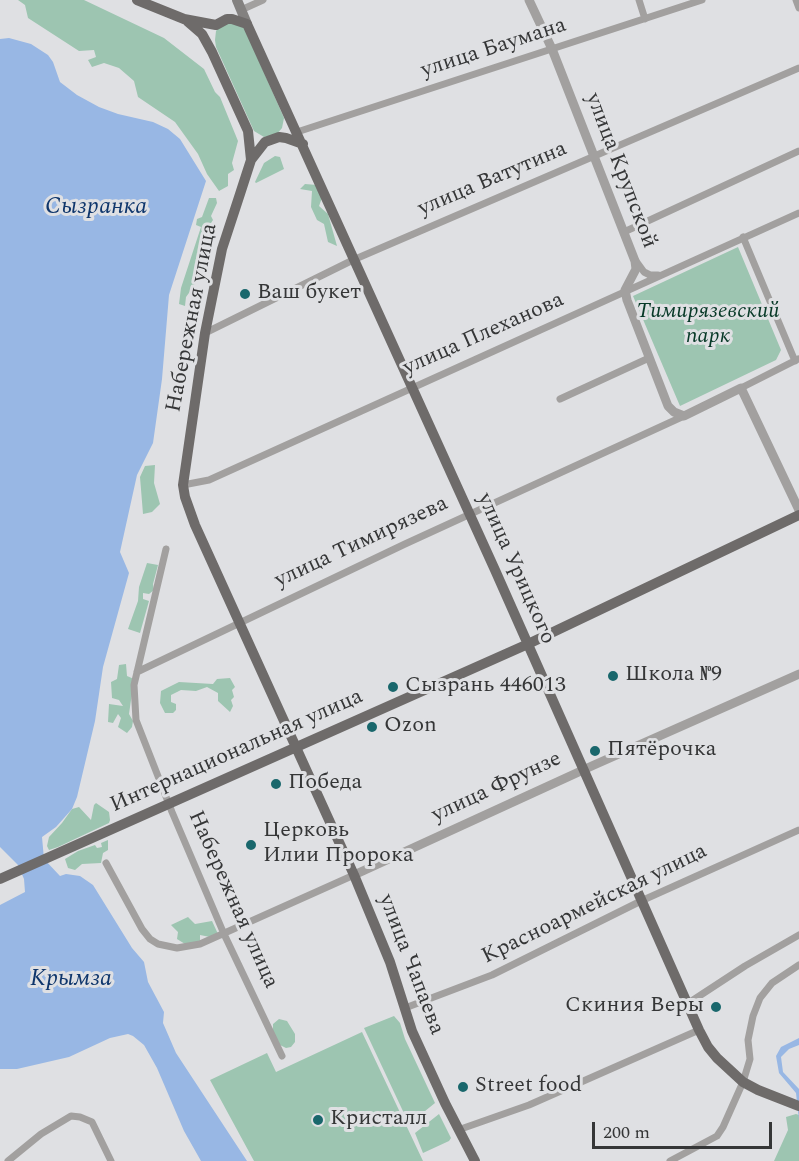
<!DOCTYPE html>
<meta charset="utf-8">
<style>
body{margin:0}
#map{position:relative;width:799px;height:1161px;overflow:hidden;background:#dfe0e3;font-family:Spectral,serif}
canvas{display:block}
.scale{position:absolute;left:592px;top:1122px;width:180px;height:27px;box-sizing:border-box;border:3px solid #353637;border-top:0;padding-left:8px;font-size:18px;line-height:21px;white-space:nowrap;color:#353637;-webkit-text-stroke:4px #dfe0e3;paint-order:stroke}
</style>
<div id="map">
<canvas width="799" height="1161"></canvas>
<div class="scale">200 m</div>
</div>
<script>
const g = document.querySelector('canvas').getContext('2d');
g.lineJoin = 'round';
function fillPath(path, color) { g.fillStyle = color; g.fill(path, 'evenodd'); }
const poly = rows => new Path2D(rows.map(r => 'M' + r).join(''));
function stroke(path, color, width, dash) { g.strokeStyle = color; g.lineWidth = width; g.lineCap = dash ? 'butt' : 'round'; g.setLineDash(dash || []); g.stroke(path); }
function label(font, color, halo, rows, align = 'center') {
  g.font = font + ' Spectral,serif'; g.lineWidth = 6; g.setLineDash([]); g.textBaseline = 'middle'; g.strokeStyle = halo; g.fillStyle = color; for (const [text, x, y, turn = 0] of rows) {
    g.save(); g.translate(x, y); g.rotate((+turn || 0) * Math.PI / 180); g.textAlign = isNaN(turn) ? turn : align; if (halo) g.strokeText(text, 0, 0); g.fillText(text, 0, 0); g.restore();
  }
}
const green = poly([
 [18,0,84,0,164,38,204,69,215,92,220,97,238,141,232,163,234,170,228,174,228,186,219,191,207,174,198,154,175,122,138,97,134,81,119,68,104,63,92,67,88,60,96,57,94,50,79,51,28,18,25,5],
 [228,22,244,27,284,118,282,128,276,135,264,137,254,131,216,47,215,40,216,31,219,27],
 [275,156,280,157,284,169,256,183,255,182,264,163],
 [305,184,317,185,323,195,319,206,328,214,337,246,328,242,324,224,317,220,311,207,312,191,300,189],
 [209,198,216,198,217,203,211,216,213,220,209,226,211,234,201,253,194,286,186,297,185,306,179,304,181,288,201,227,196,225,197,219,202,217],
 [738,247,781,350,776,360,680,406,633,296],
 [155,465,154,483,160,504,152,512,143,514,140,477,145,466],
 [147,563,158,565,153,584,154,590,149,594,143,593,143,599,149,601,140,633,128,629,138,601,139,587],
 [126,664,127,676,134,679,129,714,133,721,132,727,127,733,118,727,121,718,118,714,113,723,108,722,109,704,123,706,119,700,112,698,111,682,117,679,119,665],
 [230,678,235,687,232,690,234,697,231,700,233,706,230,712,218,701,218,693,207,687,196,691,181,690,171,695,171,702,176,704,176,710,173,713,165,713,160,703,161,691,179,682,213,684,217,679],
 [96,803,109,812,110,820,109,823,58,847,49,850,47,846,49,837,62,823,72,809,79,807,91,820,94,805],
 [108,840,108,850,103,853,101,863,82,864,75,870,68,868,65,859,78,851,95,845,97,848,102,847,101,843],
 [188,917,195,924,212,921,218,934,210,937,200,935,200,942,185,944,177,939,178,932,171,925],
 [394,1016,400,1023,405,1039,435,1103,409,1124,364,1028],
 [279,1019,287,1021,295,1034,295,1042,291,1047,286,1048,280,1045,273,1031,273,1024],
 [362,1032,423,1161,254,1161,210,1080,267,1053,276,1072],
 [439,1114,451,1138,449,1141,423,1153,415,1133],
 [796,1114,799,1115,799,1161,774,1161,788,1130,786,1117]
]);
const water = poly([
 [9,38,31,44,48,55,53,62,60,82,77,95,99,107,118,114,153,122,168,129,180,139,206,181,169,295,162,379,153,443,137,475,120,552,129,573,103,667,95,721,77,797,72,809,56,827,42,837,44,859,60,876,66,874,80,876,93,885,132,948,144,962,148,982,164,1012,163,1023,176,1053,247,1161,201,1161,184,1131,157,1068,144,1045,133,1036,128,1034,110,1038,69,1057,17,1069,0,1069,0,905,25,892,24,879,18,865,0,847,0,39],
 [799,1038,799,1045,789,1049,781,1057,783,1072,799,1089,799,1120,796,1093,779,1073,776,1056,781,1047]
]);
const minor = poly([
 [639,0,645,19],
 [796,0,799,8],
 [241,10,263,0],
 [297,132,702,0],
 [624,232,799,151],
 [743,237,795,361],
 [636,261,644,272,650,275,658,275],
 [205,333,353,260,799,68],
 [741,388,798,359],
 [560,399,649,358],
 [183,485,209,480,799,213],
 [166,549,134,685,136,720,172,812,224,934,282,1056],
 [137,672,405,544,684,416],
 [106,863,142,929,150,939,158,944,177,948,200,944,354,875],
 [687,1004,745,966,799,935],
 [405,1008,492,975,641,901,799,830],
 [458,1130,529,1105,699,1030],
 [8,1161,41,1134,71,1116,80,1117,92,1122,111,1161],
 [670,1161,717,1136,723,1127,743,1082,750,1059,748,1040,753,1016,760,998,772,983,799,965]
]);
const tertiary = poly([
 [529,0,552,49,635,261,636,269,625,290,627,300,668,406,674,412,684,416,741,388,799,510],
 [354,875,594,765,799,674]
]);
const secondary = poly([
 [237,0,247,24]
]);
const primary = poly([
 [137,0,184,19,216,25,227,19,232,19,247,24,495,570,699,1030,708,1047,717,1058,743,1082,758,1090,799,1106],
 [187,21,202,34,212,52,248,131,251,160],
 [303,144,286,138,279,137,265,142,251,160,240,194,222,249,205,333,183,485,185,497,195,525,354,875,390,962,412,1031,445,1103,475,1161],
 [0,879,528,644,799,515]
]);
const markers = [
 [245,294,6,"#19676c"],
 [613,676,6,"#19676c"],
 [393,687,6,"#19676c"],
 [372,727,6,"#19676c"],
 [595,751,6,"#19676c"],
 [276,784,6,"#19676c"],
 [251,845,6,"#19676c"],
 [716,1007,6,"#19676c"],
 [463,1087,6,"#19676c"],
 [318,1120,6,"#19676c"]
];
const streetNames = [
 ["улица Баумана",494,49,-18],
 ["улица Крупской",620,171,69],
 ["улица Ватутина",493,180,-23],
 ["Набережная улица",193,318,-79],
 ["улица Плеханова",484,335,-24],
 ["улица Тимирязева",362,543,-25],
 ["улица Урицкого",515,569,66],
 ["Интернациональная улица",237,752,-24],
 ["улица Фрунзе",497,788,-25],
 ["Набережная улица",232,900,66],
 ["Красноармейская улица",595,905,-26],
 ["улица Чапаева",410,965,69]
];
const poiNames = [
 ["Ваш букет",257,294],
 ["Школа №9",625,676],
 ["Сызрань 446013",405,687],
 ["Ozon",384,727],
 ["Пятёрочка",607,751],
 ["Победа",288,784],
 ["Церковь",263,832],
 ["Илии Пророка",263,857],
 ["Скиния Веры",704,1007,"right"],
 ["Street food",475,1087],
 ["Кристалл",330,1120]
];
const parkNames = [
 ["Тимирязевский",708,313],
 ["парк",708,338]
];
const waterNames = [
 ["Сызранка",96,208],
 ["Крымза",71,980]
];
fillPath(green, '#9dc5b1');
fillPath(water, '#98b7e4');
stroke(minor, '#a2a09f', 7);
stroke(tertiary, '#a2a09f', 9);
stroke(secondary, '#838180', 10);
stroke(primary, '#6e6b6a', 10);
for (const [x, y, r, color] of markers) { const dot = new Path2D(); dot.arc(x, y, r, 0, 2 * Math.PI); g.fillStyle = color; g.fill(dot); stroke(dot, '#dfe0e3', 2); }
label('22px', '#353637', '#dfe0e3', streetNames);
label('22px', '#353637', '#dfe0e3', poiNames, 'left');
label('italic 22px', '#073927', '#dfe0e3', parkNames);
label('italic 24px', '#0f366c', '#dfe0e3', waterNames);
</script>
